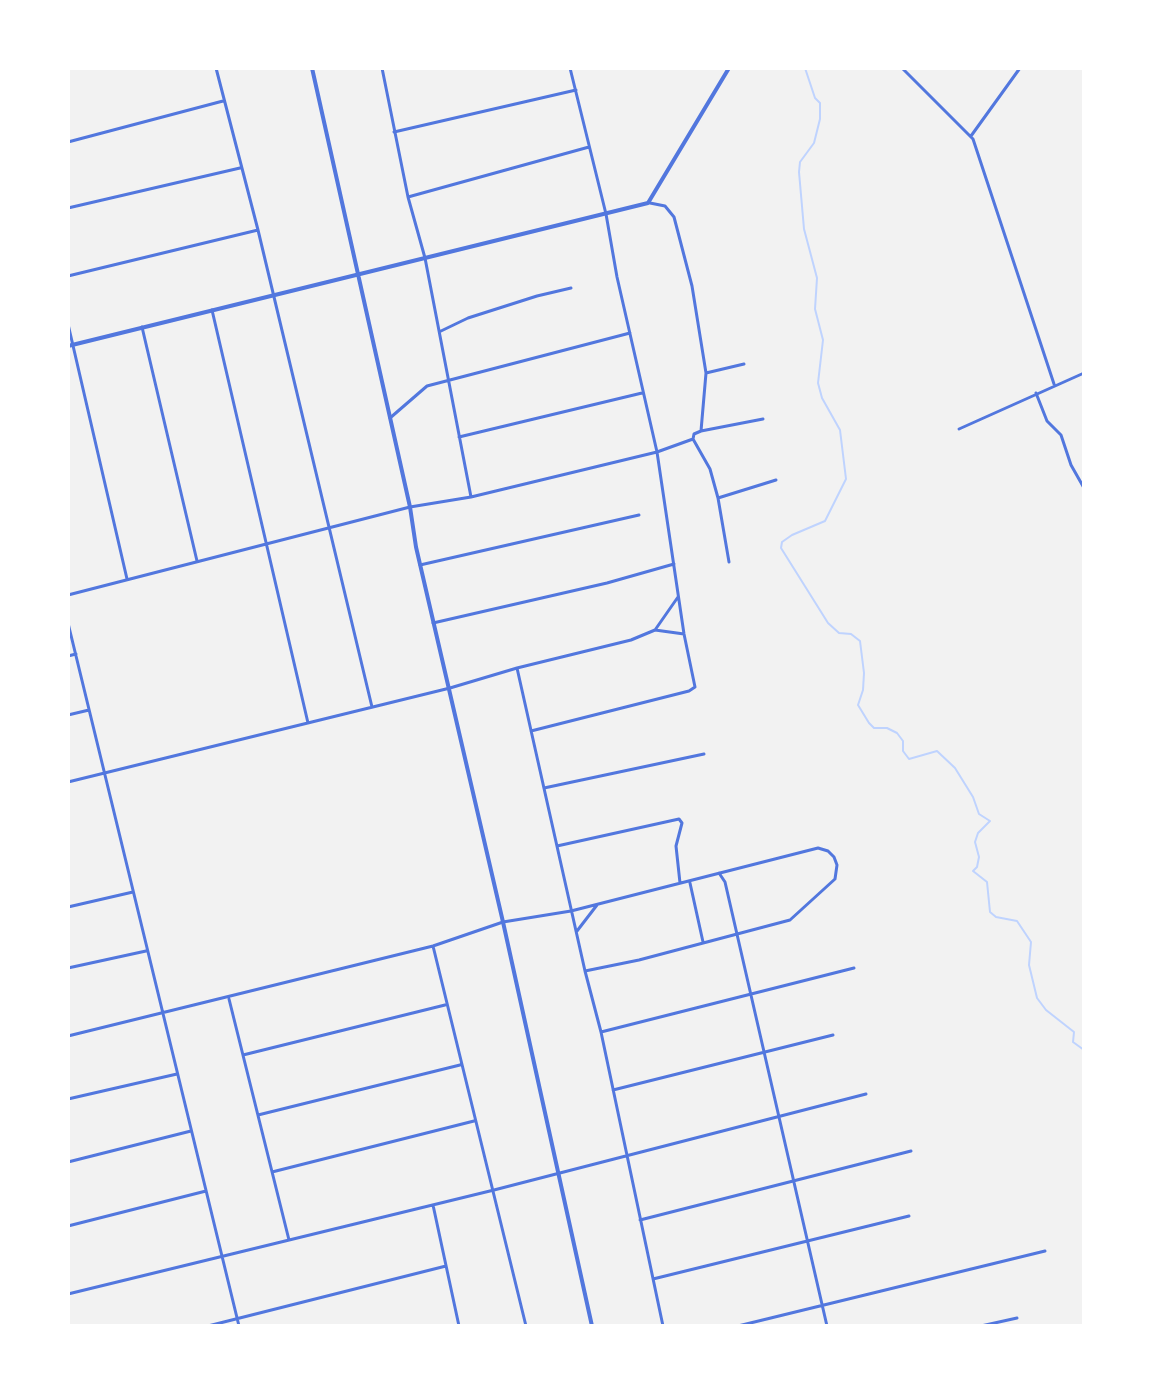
<!DOCTYPE html>
<style>
body{margin:0}
#map{position:relative;width:1152px;height:1394px;overflow:hidden;background:#f2f2f2;font-family:Montserrat,sans-serif}
canvas{display:block}
.frame{position:absolute;inset:0;border:70px solid #fff;pointer-events:none}
</style>
<div id="map">
<canvas width="1152" height="1394"></canvas>
<div class="frame"></div>
</div>
<script>
const g = document.querySelector('canvas').getContext('2d');
g.lineJoin = 'round';
const poly = rows => new Path2D(rows.map(r => 'M' + r).join(''));
function stroke(path, color, width, dash) { g.strokeStyle = color; g.lineWidth = width; g.lineCap = dash ? 'butt' : 'round'; g.setLineDash(dash || []); g.stroke(path); }
const stream = poly([
 [805,68,815,98,820,103,820,119,814,143,800,162,799,172,804,229,817,278,815,309,823,340,818,383,822,398,840,430,846,479,825,521,792,535,782,542,781,548,828,623,839,633,851,634,860,641,864,673,863,690,858,705,869,723,874,728,887,728,897,733,903,741,903,751,909,759,937,751,955,768,973,797,979,814,990,821,978,833,975,842,979,857,977,867,973,871,987,882,990,912,996,917,1017,921,1031,942,1029,965,1037,998,1046,1010,1074,1032,1073,1042,1084,1050]
]);
const minor = poly([
 [216,68,258,230,372,707],
 [382,68,408,197,425,258,471,497],
 [902,68,973,139,1054,384],
 [394,132,576,90],
 [971,136,1020,68],
 [68,142,223,101],
 [408,197,589,147],
 [650,203,665,206,674,217,692,286,706,373,701,431],
 [68,208,240,168],
 [68,276,258,230],
 [212,310,308,723],
 [68,324,127,579],
 [142,327,197,561],
 [441,331,468,318,537,296,571,288],
 [706,373,744,364],
 [1036,393,1047,421,1061,435,1071,465,1084,488],
 [390,418,427,386,630,333],
 [959,429,1084,373],
 [459,437,642,393],
 [693,439,710,469,718,498,729,562],
 [718,498,776,480],
 [420,565,639,515],
 [68,595,410,507,471,497,657,452,693,439,694,434,701,431,763,419],
 [68,623,239,1326],
 [433,623,607,583,674,564],
 [655,630,678,597],
 [68,656,76,654],
 [517,668,585,971,601,1032,663,1326],
 [68,715,89,710],
 [531,731,689,691,695,687,684,634,657,452,617,277,606,214,570,68],
 [68,782,450,688,517,668,631,640,655,630,684,634],
 [544,788,704,754],
 [557,846,679,819,682,823,676,846,680,883],
 [719,873,725,882,827,1326],
 [690,883,703,942],
 [68,907,133,892],
 [577,931,597,905],
 [433,946,526,1326],
 [68,968,146,951],
 [229,999,289,1240],
 [601,1032,854,968],
 [68,1036,433,946,503,922,571,911,818,848,828,851,834,857,837,865,835,879,790,920,639,960,585,971],
 [243,1055,445,1005],
 [613,1090,833,1035],
 [68,1099,177,1074],
 [258,1115,460,1065],
 [68,1162,191,1131],
 [272,1172,474,1121],
 [433,1205,459,1326],
 [640,1220,911,1151],
 [68,1226,206,1191],
 [653,1279,909,1216],
 [68,1294,494,1190,866,1094],
 [208,1326,446,1266],
 [738,1326,1045,1251],
 [981,1326,1017,1318]
]);
const tertiary = poly([
 [312,68,410,507,416,547,503,922,592,1326],
 [68,346,648,203,729,68]
]);
stroke(stream, '#bfd3fe', 2);
stroke(minor, '#5277de', 3);
stroke(tertiary, '#5277de', 4);
</script>
